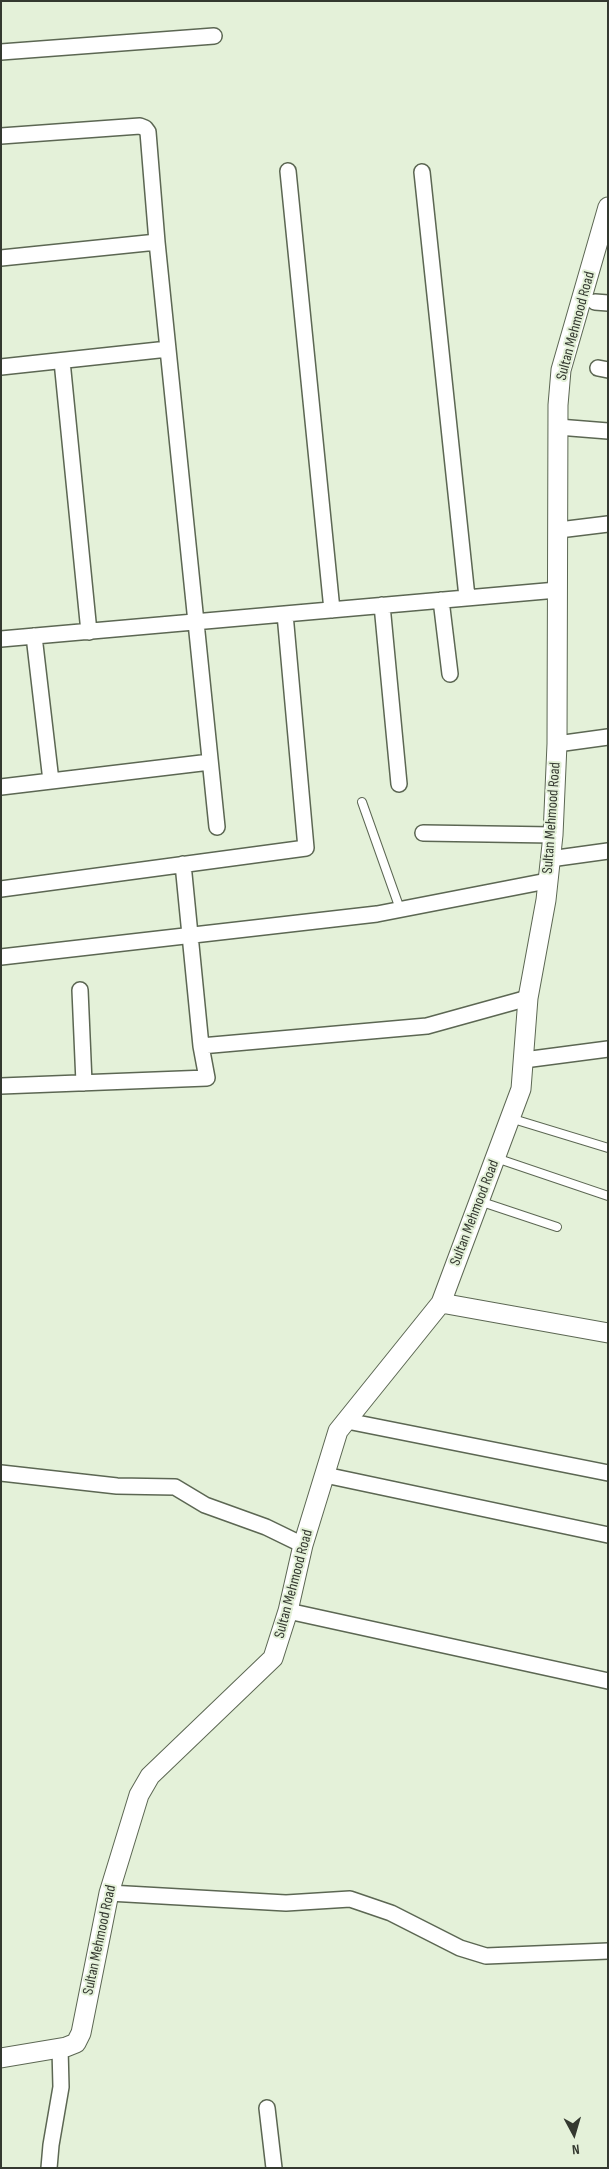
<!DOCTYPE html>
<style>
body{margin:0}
#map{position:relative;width:609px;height:2169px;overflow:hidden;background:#e4f1d9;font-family:"Sofia Sans Condensed",sans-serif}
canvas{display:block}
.frame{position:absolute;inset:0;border:2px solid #343930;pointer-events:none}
.north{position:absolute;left:549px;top:2109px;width:50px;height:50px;-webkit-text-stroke:4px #e4f1d9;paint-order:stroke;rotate:174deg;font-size:14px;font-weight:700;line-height:20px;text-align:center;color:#343930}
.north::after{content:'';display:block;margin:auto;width:18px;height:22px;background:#343930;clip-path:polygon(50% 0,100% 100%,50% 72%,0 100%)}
</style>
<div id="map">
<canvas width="609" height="2169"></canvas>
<div class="frame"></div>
<div class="north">N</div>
</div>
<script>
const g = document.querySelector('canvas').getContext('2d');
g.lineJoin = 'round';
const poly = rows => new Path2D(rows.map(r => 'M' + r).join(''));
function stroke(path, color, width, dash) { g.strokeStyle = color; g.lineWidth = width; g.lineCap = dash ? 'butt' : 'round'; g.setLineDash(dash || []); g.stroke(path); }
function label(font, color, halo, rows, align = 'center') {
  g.font = font + ' "Sofia Sans Condensed",sans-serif'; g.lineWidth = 4; g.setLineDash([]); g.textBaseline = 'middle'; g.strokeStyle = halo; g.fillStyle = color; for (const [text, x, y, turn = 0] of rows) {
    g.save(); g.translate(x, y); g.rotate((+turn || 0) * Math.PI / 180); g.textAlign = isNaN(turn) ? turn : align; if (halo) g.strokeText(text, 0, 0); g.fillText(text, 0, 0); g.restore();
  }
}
const service = poly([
 [362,802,400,909],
 [510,1118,608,1148],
 [496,1158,608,1196],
 [479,1201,557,1227]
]);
const minor = poly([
 [1,52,214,36],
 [1,136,140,126,145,128,148,132,157,242,217,827],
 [288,171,332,610],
 [422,172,467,597],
 [1,258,157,242],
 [595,302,608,303],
 [62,361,89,632],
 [1,367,168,349],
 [598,368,608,370],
 [558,427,608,431],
 [559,530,608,524],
 [441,600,450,674],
 [382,605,399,784],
 [34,636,51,781],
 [1,639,557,590],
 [557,744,608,737],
 [1,787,210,762],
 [423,833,553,835],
 [550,859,608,851],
 [183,864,201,1046],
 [1,889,306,848,285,614],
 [1,957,377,914,547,881],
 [80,990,84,1083],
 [524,1060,608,1049],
 [1,1086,207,1078,201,1046,427,1026,528,998],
 [347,1421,608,1473],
 [1,1473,117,1486,175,1487,205,1505,266,1527,303,1545],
 [325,1475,608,1535],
 [288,1611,608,1681],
 [109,1893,286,1903,350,1899,391,1913,460,1948,486,1956,608,1951],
 [267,2108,274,2168],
 [49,2168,51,2145,61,2087,60,2048]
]);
const tertiary = poly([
 [441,1303,608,1333],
 [1,2058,66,2047,76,2043,81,2033,109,1893,139,1795,150,1776,273,1658,288,1611,303,1545,338,1431,441,1303,521,1089,528,998,546,900,553,835,557,744,558,405,561,370,608,207]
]);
const streetNames = [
 ["Sultan Mehmood Road",576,326,-75],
 ["Sultan Mehmood Road",552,818,-86],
 ["Sultan Mehmood Road",475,1213,-69],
 ["Sultan Mehmood Road",294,1584,-75],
 ["Sultan Mehmood Road",100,1940,-78]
];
stroke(service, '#5c6753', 10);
stroke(minor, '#5c6753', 18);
stroke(tertiary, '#5c6753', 21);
stroke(service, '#fff', 8);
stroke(minor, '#fff', 15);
stroke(tertiary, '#fff', 19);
label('15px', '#343930', '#e4f1d9', streetNames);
</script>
